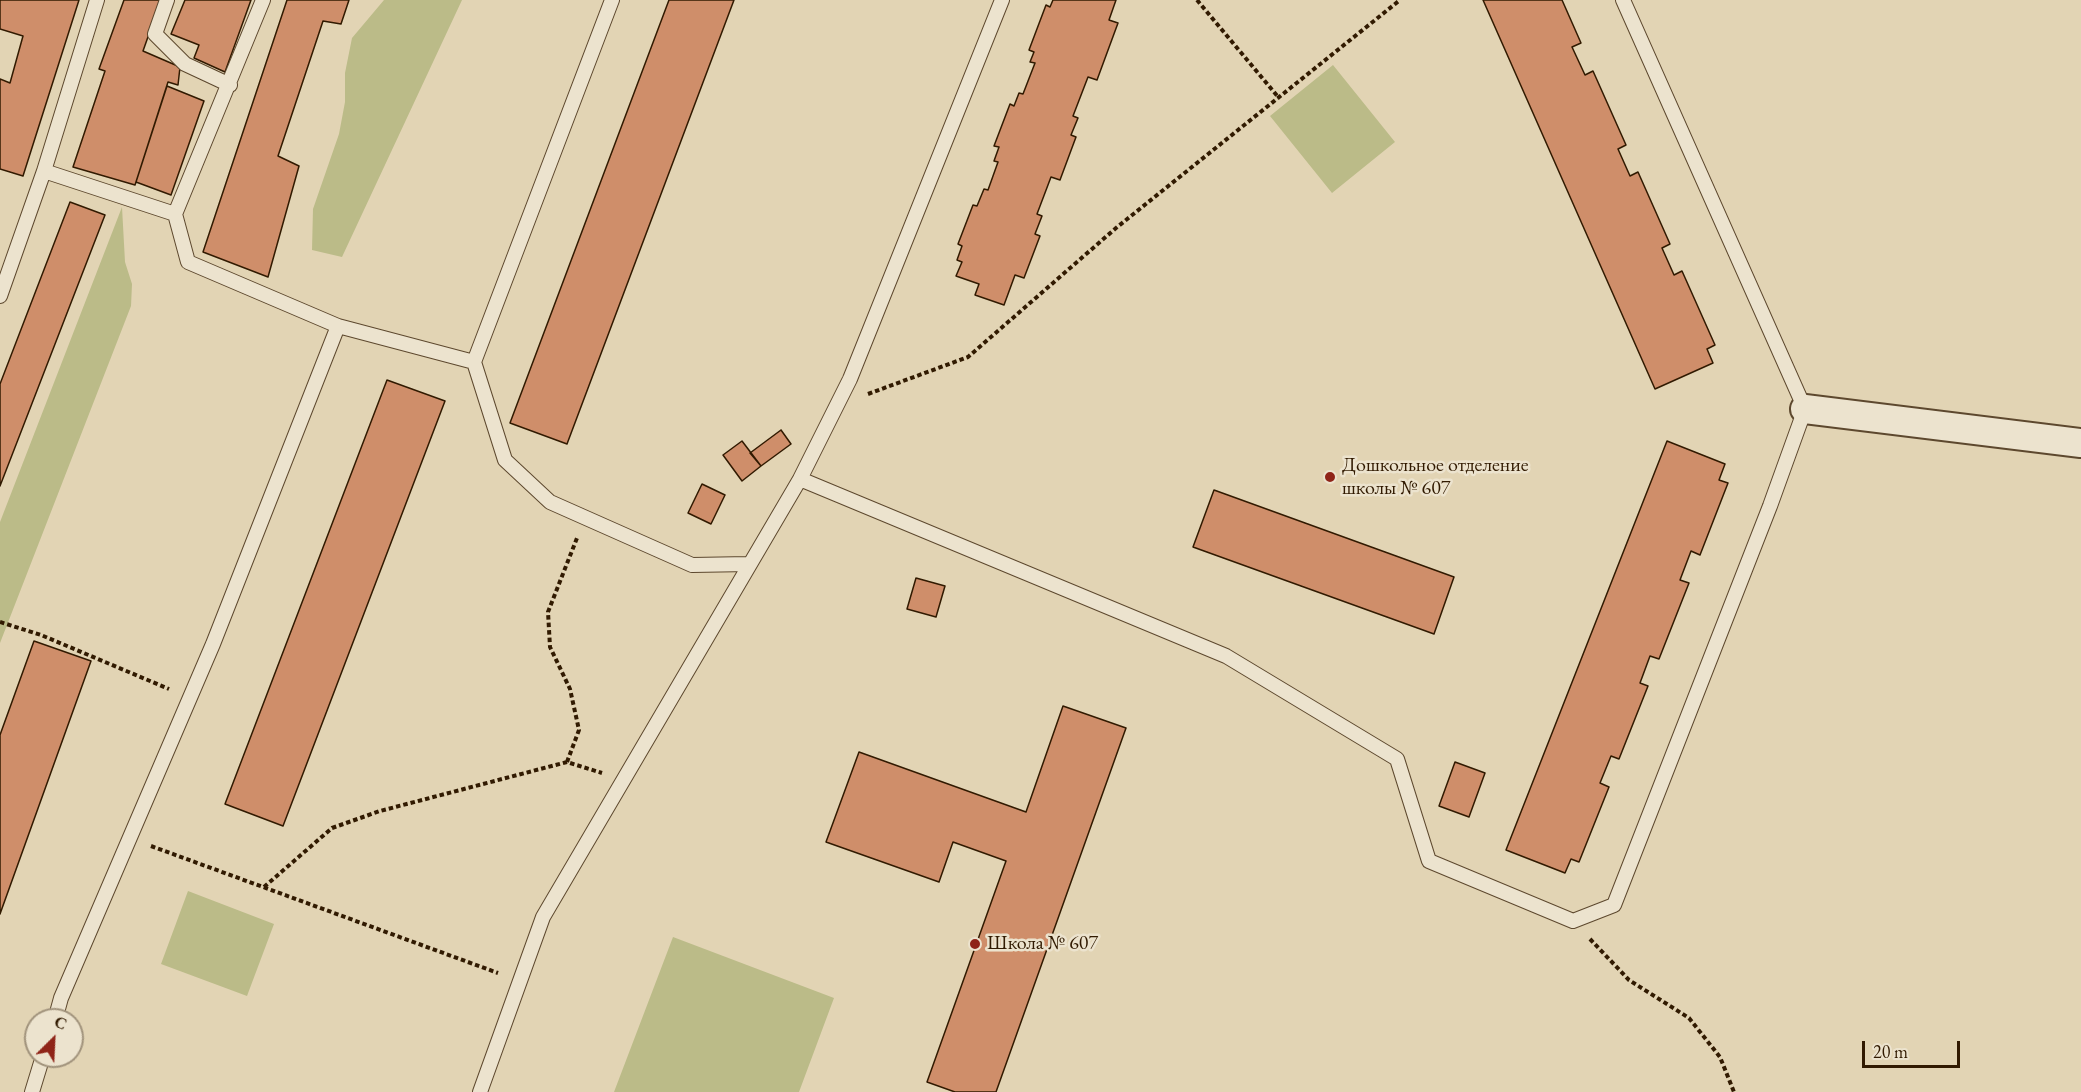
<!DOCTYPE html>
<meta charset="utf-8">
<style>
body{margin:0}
#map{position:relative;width:2081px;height:1092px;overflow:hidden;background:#e2d4b4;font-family:"EB Garamond",serif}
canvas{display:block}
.north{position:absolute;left:24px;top:1008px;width:60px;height:60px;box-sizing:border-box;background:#ece3ce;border:2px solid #a1937c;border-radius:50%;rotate:24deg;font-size:16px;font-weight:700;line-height:24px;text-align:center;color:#311a01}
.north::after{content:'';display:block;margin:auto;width:21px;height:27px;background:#8f2418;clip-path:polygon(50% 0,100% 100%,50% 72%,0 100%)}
.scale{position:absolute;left:1862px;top:1041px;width:98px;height:27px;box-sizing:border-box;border:3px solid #311a01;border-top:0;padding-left:8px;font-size:18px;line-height:21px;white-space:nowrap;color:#311a01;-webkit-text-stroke:4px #ece3ce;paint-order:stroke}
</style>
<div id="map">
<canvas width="2081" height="1092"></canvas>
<div class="north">С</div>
<div class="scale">20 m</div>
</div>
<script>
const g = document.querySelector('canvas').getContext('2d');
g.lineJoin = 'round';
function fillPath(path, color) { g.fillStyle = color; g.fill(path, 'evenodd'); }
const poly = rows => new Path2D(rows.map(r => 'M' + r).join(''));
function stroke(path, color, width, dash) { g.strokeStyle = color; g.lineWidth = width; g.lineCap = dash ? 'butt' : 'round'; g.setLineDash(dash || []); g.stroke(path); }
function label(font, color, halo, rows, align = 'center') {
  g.font = font + ' "EB Garamond",serif'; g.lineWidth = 5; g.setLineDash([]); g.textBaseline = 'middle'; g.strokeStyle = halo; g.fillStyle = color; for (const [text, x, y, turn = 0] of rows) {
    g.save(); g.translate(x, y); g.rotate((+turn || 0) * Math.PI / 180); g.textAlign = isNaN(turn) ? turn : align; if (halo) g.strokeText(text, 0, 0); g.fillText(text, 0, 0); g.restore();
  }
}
const green = poly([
 [384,0,462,0,342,257,312,250,313,209,339,134,345,102,345,73,352,38],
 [1333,65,1395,142,1332,193,1270,116],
 [122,207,125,262,132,284,131,306,0,643,0,522],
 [188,891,274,924,247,996,161,964],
 [673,937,834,998,799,1092,614,1092]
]);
const building = poly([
 [0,0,79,0,23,176,0,169,0,79,10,83,23,36,0,29,0,0],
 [124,0,161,0,143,51,180,67,178,85,168,82,135,185,73,167,105,71,99,69,124,0],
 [185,0,251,0,225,72,194,58,199,45,171,34,185,0],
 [287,0,349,0,341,24,323,21,278,156,299,166,268,277,203,252,287,0],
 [669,0,734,0,567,444,510,423,669,0],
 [1053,0,1116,0,1109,20,1118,23,1097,80,1088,77,1073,116,1078,118,1071,135,1076,137,1060,180,1051,177,1037,214,1042,216,1035,234,1040,236,1024,278,1015,275,1004,305,975,295,979,284,956,276,962,262,957,260,962,246,958,244,973,205,977,206,984,189,988,190,998,162,994,161,999,147,994,146,1010,104,1014,106,1019,93,1023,94,1035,63,1030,62,1034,52,1029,50,1046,5,1050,7,1053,0],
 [1483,0,1562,0,1581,43,1572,47,1585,75,1593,71,1626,145,1618,149,1630,176,1638,172,1670,244,1662,248,1674,275,1682,271,1715,345,1707,349,1713,363,1655,389,1483,0],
 [167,86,204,101,171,195,136,182,167,86],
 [70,202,105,215,0,486,0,384,70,202],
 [387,380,445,401,283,826,225,804,387,380],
 [781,430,791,444,761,466,750,453,781,430],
 [742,441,761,466,742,481,723,455,742,441],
 [1667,441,1725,464,1719,480,1728,483,1700,555,1691,551,1680,580,1689,583,1659,659,1650,656,1640,683,1648,686,1619,759,1611,756,1600,783,1609,787,1579,862,1571,859,1565,873,1506,850,1667,441],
 [702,484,725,495,711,524,688,513,702,484],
 [1214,490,1454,577,1434,634,1193,547,1214,490],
 [916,578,945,586,936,617,907,609,916,578],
 [34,641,91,661,0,914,0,735,34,641],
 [1063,706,1126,728,996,1092,955,1092,927,1082,1006,861,953,842,939,882,826,842,859,752,1026,812,1063,706],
 [1455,762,1485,773,1469,817,1439,806,1455,762]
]);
const path = poly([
 [1197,0,1279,98],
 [868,394,968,357,1116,228,1400,0],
 [0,622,41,635,169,689],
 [567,762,579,730,570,689,550,647,548,612,577,538],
 [151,846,498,973],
 [264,887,332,828,380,811,567,762,602,773],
 [1590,939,1629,980,1689,1018,1720,1057,1734,1092]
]);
const service = poly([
 [167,0,155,34,185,64,230,85],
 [263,0,175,214,188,262,338,326],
 [44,171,97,0],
 [0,296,44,171,175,214],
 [474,362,612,0],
 [800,479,1226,656,1397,759,1429,861,1573,921,1614,905,1770,506,1805,409,1623,0],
 [55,1020,61,998,213,644,338,326,474,362,505,460,550,502,692,565,749,564],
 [32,1092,43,1056],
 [480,1092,543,917,800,479,850,379,1002,0]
]);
const minor = poly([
 [1805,409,2081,443]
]);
const markers = [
 [1330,477,6,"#8f2418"],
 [975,944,6,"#8f2418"]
];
const poiNames = [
 ["Дошкольное отделение",1342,466],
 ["школы № 607",1342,489],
 ["Школа № 607",987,944]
];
fillPath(green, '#bb8');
fillPath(building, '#cf8e6a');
stroke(building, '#311a01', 1.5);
stroke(service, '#5d482e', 16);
stroke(minor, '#5d482e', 32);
stroke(path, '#311a01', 4, [4.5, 3]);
stroke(service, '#ece3ce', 14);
stroke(minor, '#ece3ce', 28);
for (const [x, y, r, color] of markers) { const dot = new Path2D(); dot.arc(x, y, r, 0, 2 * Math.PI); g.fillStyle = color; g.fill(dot); stroke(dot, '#ece3ce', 2); }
label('20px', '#311a01', '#ece3ce', poiNames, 'left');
</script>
